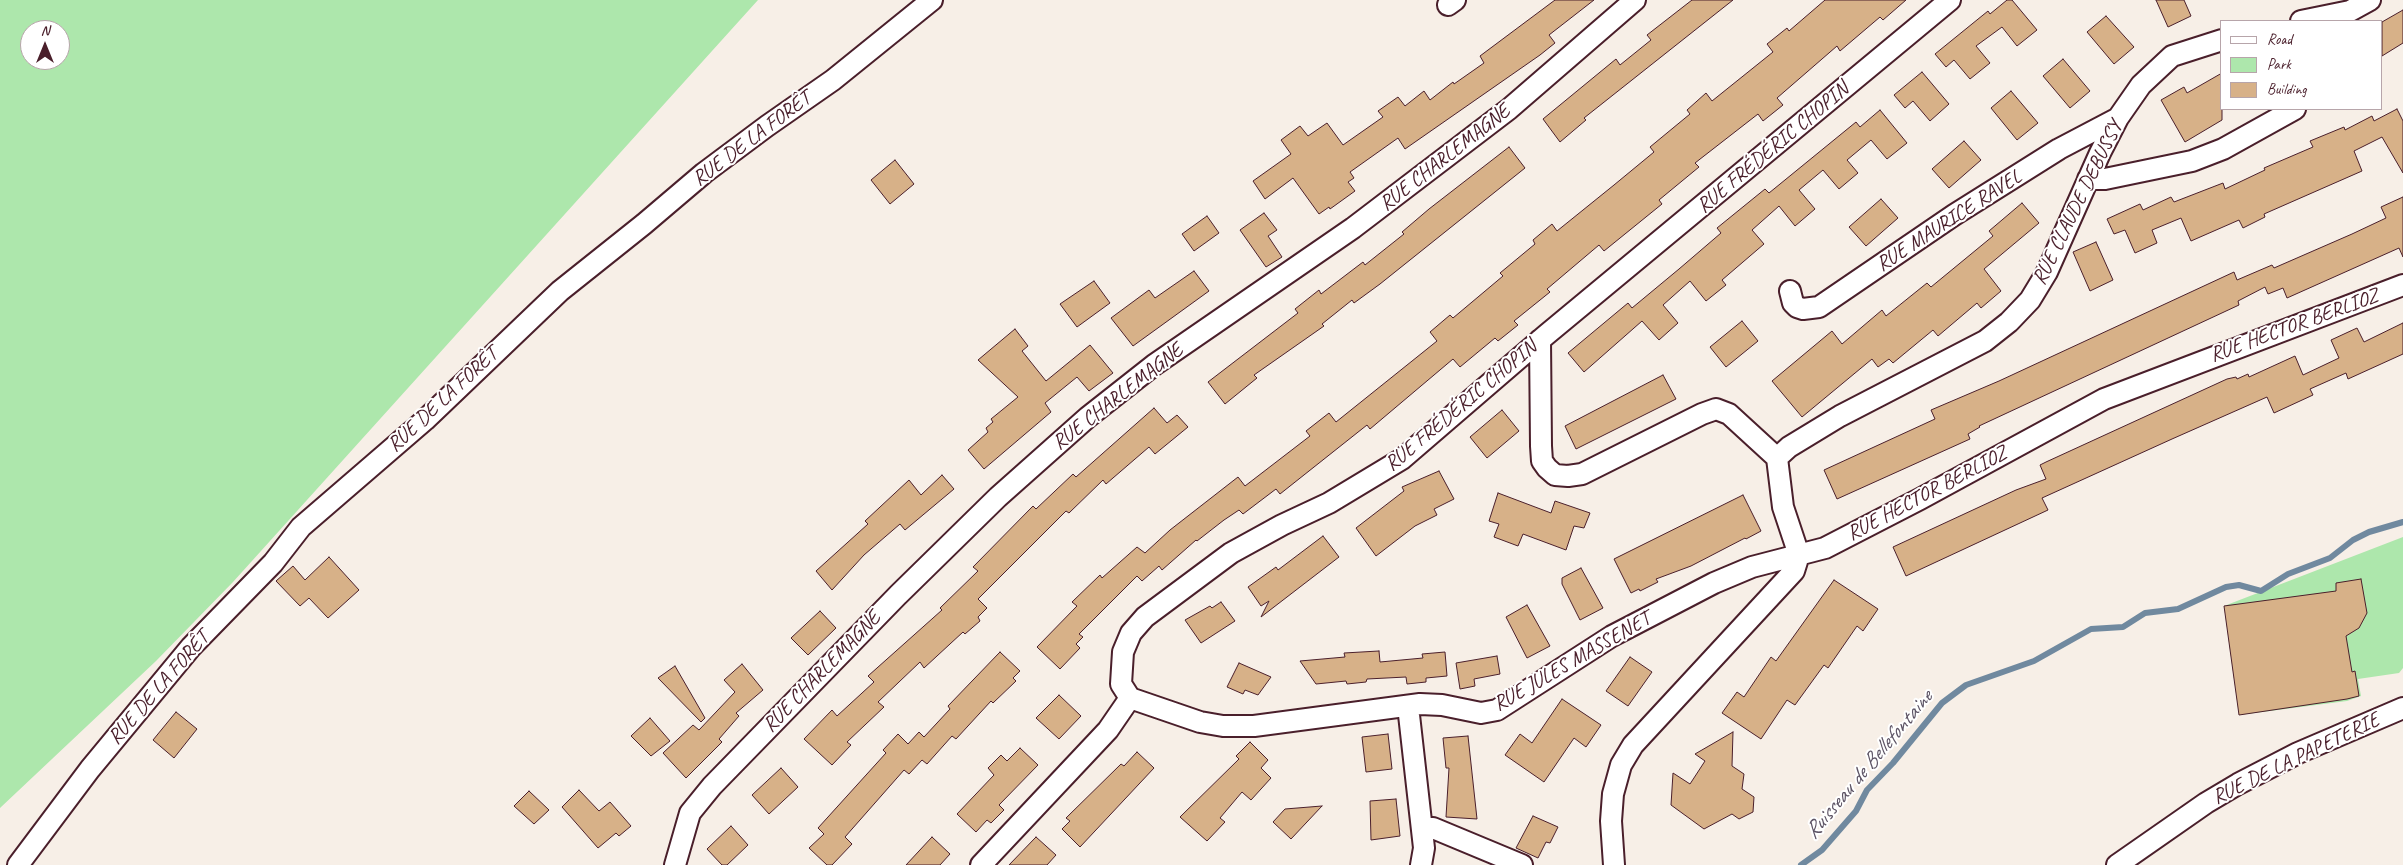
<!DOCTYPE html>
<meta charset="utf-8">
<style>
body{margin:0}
#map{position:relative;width:2403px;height:865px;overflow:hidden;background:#f7efe7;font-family:Caveat,sans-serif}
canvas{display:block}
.legend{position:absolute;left:2220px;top:20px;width:162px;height:90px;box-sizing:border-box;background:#fff;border:1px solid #b7a5aa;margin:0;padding:6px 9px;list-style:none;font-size:15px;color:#4a1f2b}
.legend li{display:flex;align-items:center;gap:10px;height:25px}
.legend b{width:25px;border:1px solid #b7a5aa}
.north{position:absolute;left:20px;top:20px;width:50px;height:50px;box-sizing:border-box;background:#fff;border:1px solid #b7a5aa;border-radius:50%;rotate:0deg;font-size:14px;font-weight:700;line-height:20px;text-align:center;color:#4a1f2b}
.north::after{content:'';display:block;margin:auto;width:18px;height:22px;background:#4a1f2b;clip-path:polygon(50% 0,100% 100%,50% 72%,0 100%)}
</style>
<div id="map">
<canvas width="2403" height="865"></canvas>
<ul class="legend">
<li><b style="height:6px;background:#fff"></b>Road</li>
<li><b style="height:14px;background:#ade7ac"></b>Park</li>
<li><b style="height:14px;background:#d7b188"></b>Building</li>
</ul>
<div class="north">N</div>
</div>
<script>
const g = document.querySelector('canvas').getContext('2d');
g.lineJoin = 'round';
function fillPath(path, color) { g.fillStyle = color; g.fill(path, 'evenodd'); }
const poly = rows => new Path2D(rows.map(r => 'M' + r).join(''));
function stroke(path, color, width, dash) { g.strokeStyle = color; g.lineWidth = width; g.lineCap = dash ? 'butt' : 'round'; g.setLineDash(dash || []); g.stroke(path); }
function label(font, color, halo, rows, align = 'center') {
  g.font = font + ' Caveat,sans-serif'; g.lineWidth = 4; g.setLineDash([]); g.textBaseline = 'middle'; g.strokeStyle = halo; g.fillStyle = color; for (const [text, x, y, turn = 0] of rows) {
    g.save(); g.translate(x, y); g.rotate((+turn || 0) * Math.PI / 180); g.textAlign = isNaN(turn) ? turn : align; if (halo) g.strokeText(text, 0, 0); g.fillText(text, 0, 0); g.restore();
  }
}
const green = poly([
 [0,0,758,0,233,582,156,661,0,808],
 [30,30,60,30,60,60,30,60],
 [2403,537,2403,668,2399,673,2358,679,2361,696,2347,701,2239,715,2224,606]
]);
const stream = poly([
 [1801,865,1822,850,1856,811,1867,790,1893,763,1942,703,1966,685,2034,661,2091,629,2123,627,2145,613,2178,609,2226,587,2239,585,2261,591,2288,574,2330,558,2353,540,2369,532,2403,522]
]);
const building = poly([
 [1555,0,1594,0,1549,35,1555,43,1540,55,1405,149,1398,138,1350,172,1354,178,1348,182,1355,191,1330,209,1329,207,1319,214,1293,178,1265,199,1253,181,1291,154,1281,140,1300,126,1308,136,1327,123,1343,145,1383,117,1378,111,1398,97,1405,106,1424,91,1430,100,1453,82,1454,84,1484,63,1480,56,1555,0],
 [1692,0,1733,0,1584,118,1586,120,1560,142,1543,119,1616,59,1620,65,1651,40,1647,35,1692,0],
 [1825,0,1906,0,1883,20,1880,17,1840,51,1837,46,1777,98,1783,105,1763,121,1758,114,1695,163,1699,167,1659,200,1662,204,1604,251,1599,245,1547,289,1550,292,1514,321,1518,325,1498,341,1495,338,1460,367,1453,359,1370,429,1367,425,1280,494,1276,489,1243,514,1239,510,1224,520,1197,541,1196,540,1162,570,1159,566,1142,581,1137,576,1079,634,1083,637,1076,644,1080,648,1060,669,1037,647,1077,606,1072,602,1100,575,1102,578,1137,547,1145,553,1170,530,1238,477,1245,486,1310,436,1306,431,1329,413,1336,422,1437,341,1430,332,1450,315,1453,318,1503,276,1500,273,1535,244,1533,240,1552,224,1557,231,1614,185,1654,152,1650,147,1690,114,1687,110,1706,93,1712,101,1773,52,1767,44,1787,28,1789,31,1825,0],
 [2007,0,2012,0,2037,30,2017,46,2002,27,1976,46,1990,63,1970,79,1954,60,1946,67,1935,54,1988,11,1990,14,2007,0],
 [2156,0,2184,0,2191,16,2168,27,2156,0],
 [2403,10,2403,43,2382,56,2382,22,2403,10],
 [2106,16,2134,47,2114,64,2087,32,2106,16],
 [2063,59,2090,91,2070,108,2043,76,2063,59],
 [1922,72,1949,104,1930,121,1913,101,1905,108,1894,95,1922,72],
 [2222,73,2222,120,2185,142,2161,100,2184,87,2187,93,2222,73],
 [2011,91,2038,123,2017,140,1991,108,2011,91],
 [2397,109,2403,121,2403,173,2382,137,2354,151,2362,171,2264,214,2265,217,2243,228,2239,220,2191,241,2181,218,2152,230,2157,243,2135,253,2125,230,2114,234,2107,219,2140,204,2143,210,2171,197,2174,202,2223,183,2225,189,2265,170,2264,168,2313,147,2310,141,2344,127,2345,130,2372,116,2374,121,2397,109],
 [1880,110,1907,143,1887,159,1871,140,1847,160,1858,173,1839,189,1823,170,1799,190,1815,209,1795,226,1779,206,1752,230,1764,244,1722,280,1726,285,1706,301,1690,281,1663,305,1678,323,1659,340,1642,321,1584,372,1568,353,1628,303,1632,308,1679,269,1721,233,1717,228,1765,189,1769,193,1856,122,1860,127,1880,110],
 [1964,141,1981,160,1949,188,1932,169,1964,141],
 [1509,147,1525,168,1380,284,1354,303,1352,300,1322,324,1324,326,1254,375,1257,378,1225,404,1208,382,1298,313,1295,309,1319,290,1321,294,1363,262,1365,265,1404,234,1402,232,1429,209,1509,147],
 [895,160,914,184,890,204,871,180,895,160],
 [2403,197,2403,257,2399,248,2287,298,2283,288,2268,294,2265,287,2238,301,2239,305,1979,426,1980,427,1968,434,1970,439,1837,499,1824,470,1935,419,1931,410,1999,381,2234,272,2237,280,2272,265,2274,268,2352,234,2386,218,2381,207,2403,197],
 [1881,199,1898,218,1866,246,1849,227,1881,199],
 [2022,203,2039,223,1984,269,2001,291,1981,308,1977,303,1938,336,1933,330,1893,363,1889,359,1878,367,1872,359,1802,417,1772,381,1832,331,1842,344,1882,310,1886,316,1927,283,1931,287,1993,236,1989,231,2022,203],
 [1264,213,1277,230,1268,236,1282,257,1266,267,1240,230,1264,213],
 [1207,216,1219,233,1194,251,1182,234,1207,216],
 [2096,242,2113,280,2090,291,2073,252,2096,242],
 [1194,271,1209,291,1133,346,1111,318,1149,290,1155,298,1194,271],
 [1094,281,1110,303,1077,327,1060,304,1094,281],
 [1742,321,1758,341,1726,367,1710,347,1742,321],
 [2403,323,2403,354,2348,379,2346,373,2310,389,2313,395,2274,413,2267,397,2172,439,2042,498,2048,510,1906,576,1893,547,2016,490,2046,479,2040,465,2046,462,2227,379,2236,377,2237,379,2248,374,2249,377,2295,356,2303,375,2339,358,2331,340,2357,328,2364,342,2403,323],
 [1015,329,1028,346,1022,351,1046,381,1090,345,1113,373,1089,391,1077,377,1045,403,1051,412,984,469,968,450,988,432,986,428,993,422,991,419,1018,397,978,360,1015,329],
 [1663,375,1676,399,1576,449,1565,426,1663,375],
 [1154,408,1167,423,1177,415,1188,427,1155,454,1149,447,1106,484,1103,480,1069,513,1066,511,978,599,987,608,978,617,980,621,965,634,963,632,924,668,920,662,878,702,884,707,847,742,851,745,832,765,804,739,832,710,837,716,874,682,868,676,942,610,940,608,978,571,973,567,1033,506,1036,509,1073,474,1076,477,1154,408],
 [1502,410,1519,431,1487,458,1470,437,1502,410],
 [1439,471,1454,499,1434,509,1437,515,1415,526,1376,556,1356,528,1404,491,1402,487,1439,471],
 [942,475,954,489,905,530,900,524,864,555,832,590,816,571,868,524,865,521,909,480,921,495,942,475],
 [1498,493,1551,513,1555,501,1590,513,1584,528,1574,526,1566,550,1523,534,1518,546,1494,537,1499,524,1489,521,1498,493],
 [1743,495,1761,531,1746,539,1745,538,1691,566,1656,579,1658,582,1640,591,1639,589,1631,593,1614,559,1743,495],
 [1323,536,1339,557,1261,617,1269,601,1261,606,1248,587,1276,567,1278,570,1323,536],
 [329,557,359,590,328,618,309,598,300,606,276,581,293,566,305,580,329,557],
 [1581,568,1603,608,1580,620,1562,584,1562,578,1581,568],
 [2361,579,2367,613,2359,628,2346,636,2352,672,2355,671,2359,696,2347,699,2239,715,2224,606,2336,591,2336,583,2361,579],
 [1834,580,1878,609,1863,631,1857,626,1828,668,1824,665,1795,705,1787,700,1761,739,1722,713,1737,692,1744,697,1771,657,1776,661,1834,580],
 [1221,602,1235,621,1201,643,1185,620,1210,606,1212,608,1221,602],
 [1527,605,1550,646,1527,658,1506,617,1527,605],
 [820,611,836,628,808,655,791,638,820,611],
 [1379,651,1380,662,1423,658,1422,654,1445,652,1447,676,1426,678,1426,682,1407,684,1406,677,1367,679,1366,682,1347,684,1346,681,1316,684,1300,661,1345,657,1344,653,1379,651],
 [1000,652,1020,671,1013,678,1016,681,993,703,991,701,956,739,952,736,927,764,922,760,909,774,904,770,845,837,852,844,832,865,827,865,809,848,824,834,818,828,886,753,883,750,898,734,908,744,919,732,924,737,950,709,948,706,1000,652],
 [1497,656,1500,674,1474,679,1475,686,1460,689,1456,663,1497,656],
 [1630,657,1652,672,1628,706,1606,691,1630,657],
 [1239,663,1271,677,1258,695,1245,690,1243,694,1227,687,1239,663],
 [742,664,763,690,736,713,739,716,719,739,722,742,686,778,663,753,693,725,699,730,735,692,724,680,742,664],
 [675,666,705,718,701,722,658,678,675,666],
 [1059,695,1081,716,1059,739,1036,718,1059,695],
 [1562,699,1601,725,1586,747,1574,738,1544,782,1505,755,1520,734,1532,743,1562,699],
 [176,712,197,729,174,758,153,740,176,712],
 [650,718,670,741,651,756,631,736,650,718],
 [1733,732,1732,766,1744,774,1742,789,1754,797,1753,812,1739,819,1732,814,1704,829,1671,805,1673,773,1690,784,1705,761,1695,754,1733,732],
 [1388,734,1392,769,1366,772,1362,737,1388,734],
 [1468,736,1477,819,1446,817,1449,768,1446,768,1443,738,1468,736],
 [1250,742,1268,760,1261,768,1271,778,1251,800,1242,792,1220,818,1225,822,1207,841,1180,817,1239,759,1236,756,1250,742],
 [1020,748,1038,765,999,805,1004,810,991,823,987,820,976,832,957,814,994,775,988,768,1001,755,1007,761,1020,748],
 [1137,752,1154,768,1080,847,1062,829,1070,821,1066,818,1121,764,1124,766,1137,752],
 [781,768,798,787,769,814,752,795,781,768],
 [579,790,599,811,610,802,631,826,619,836,616,833,598,848,562,807,579,790],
 [529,791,549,810,534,824,514,806,529,791],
 [1396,799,1400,836,1371,840,1370,801,1396,799],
 [1322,806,1291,839,1273,822,1285,809,1322,806],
 [1533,816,1558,827,1550,843,1546,842,1538,858,1516,848,1533,816],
 [731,826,748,845,727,865,722,865,707,849,731,826],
 [932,837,950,854,940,865,906,865,932,837],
 [1036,837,1056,855,1047,865,1009,865,1036,837]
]);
const minor = poly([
 [1448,5,1455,0],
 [2301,21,2350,11,2370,0],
 [2088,179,2105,179,2192,161,2223,149,2295,109],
 [1790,291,1793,303,1797,307,1803,309,1819,307,1954,215,2059,149,2118,118],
 [1540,340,1541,446,1542,461,1547,468,1555,475,1568,476,1582,474,1702,414,1716,409,1729,414,1777,458,1783,507,1799,555],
 [1777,458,1789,447,1840,416,1985,341,2009,322,2030,300,2047,272,2100,153,2118,118,2141,85,2172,56,2222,40],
 [1130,698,1200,722,1223,726,1254,726,1420,704,1442,705,1481,713,1497,710,1612,636,1714,583,1752,567,1825,548,1920,499,2104,399,2403,285],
 [1408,706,1424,848,1421,865],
 [1422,828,1433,828,1522,865],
 [18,865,90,769,191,647,273,563,301,527,425,420,560,291,644,224,704,173,767,126,833,80,932,0],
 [675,865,690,813,712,786,898,595,998,497,1088,417,1154,365,1353,228,1509,109,1635,0],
 [981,865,1108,730,1130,698,1121,684,1123,652,1131,633,1145,617,1231,553,1282,525,1329,503,1402,459,1546,335,1950,0],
 [1614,865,1611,821,1613,794,1621,765,1633,745,1794,571,1799,555],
 [2117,865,2206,803,2238,784,2298,753,2403,708]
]);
const streetNames = [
 ["RUE DE LA FORÊT",752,139,-37],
 ["RUE FRÉDÉRIC CHOPIN",1773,148,-40],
 ["RUE CHARLEMAGNE",1445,158,-38],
 ["RUE CLAUDE DEBUSSY",2078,203,-64],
 ["RUE MAURICE RAVEL",1949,221,-33],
 ["RUE HECTOR BERLIOZ",2294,326,-20],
 ["RUE CHARLEMAGNE",1118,397,-38],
 ["RUE DE LA FORÊT",443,400,-43],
 ["RUE FRÉDÉRIC CHOPIN",1461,406,-40],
 ["RUE HECTOR BERLIOZ",1927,494,-28],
 ["RUE JULES MASSENET",1572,662,-30],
 ["RUE CHARLEMAGNE",822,672,-46],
 ["RUE DE LA FORÊT",159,688,-49],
 ["RUE DE LA PAPETERIE",2296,759,-26]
];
const waterNames = [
 ["Ruisseau de Bellefontaine",1869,765,-50]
];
fillPath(green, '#ade7ac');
stroke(stream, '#70899f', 6);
fillPath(building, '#d7b188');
stroke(building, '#4a1f2b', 1);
stroke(minor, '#4a1f2b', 24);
stroke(minor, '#fff', 20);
label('21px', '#4a1f2b', '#fff', streetNames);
label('italic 22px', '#5d5465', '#fff', waterNames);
</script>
